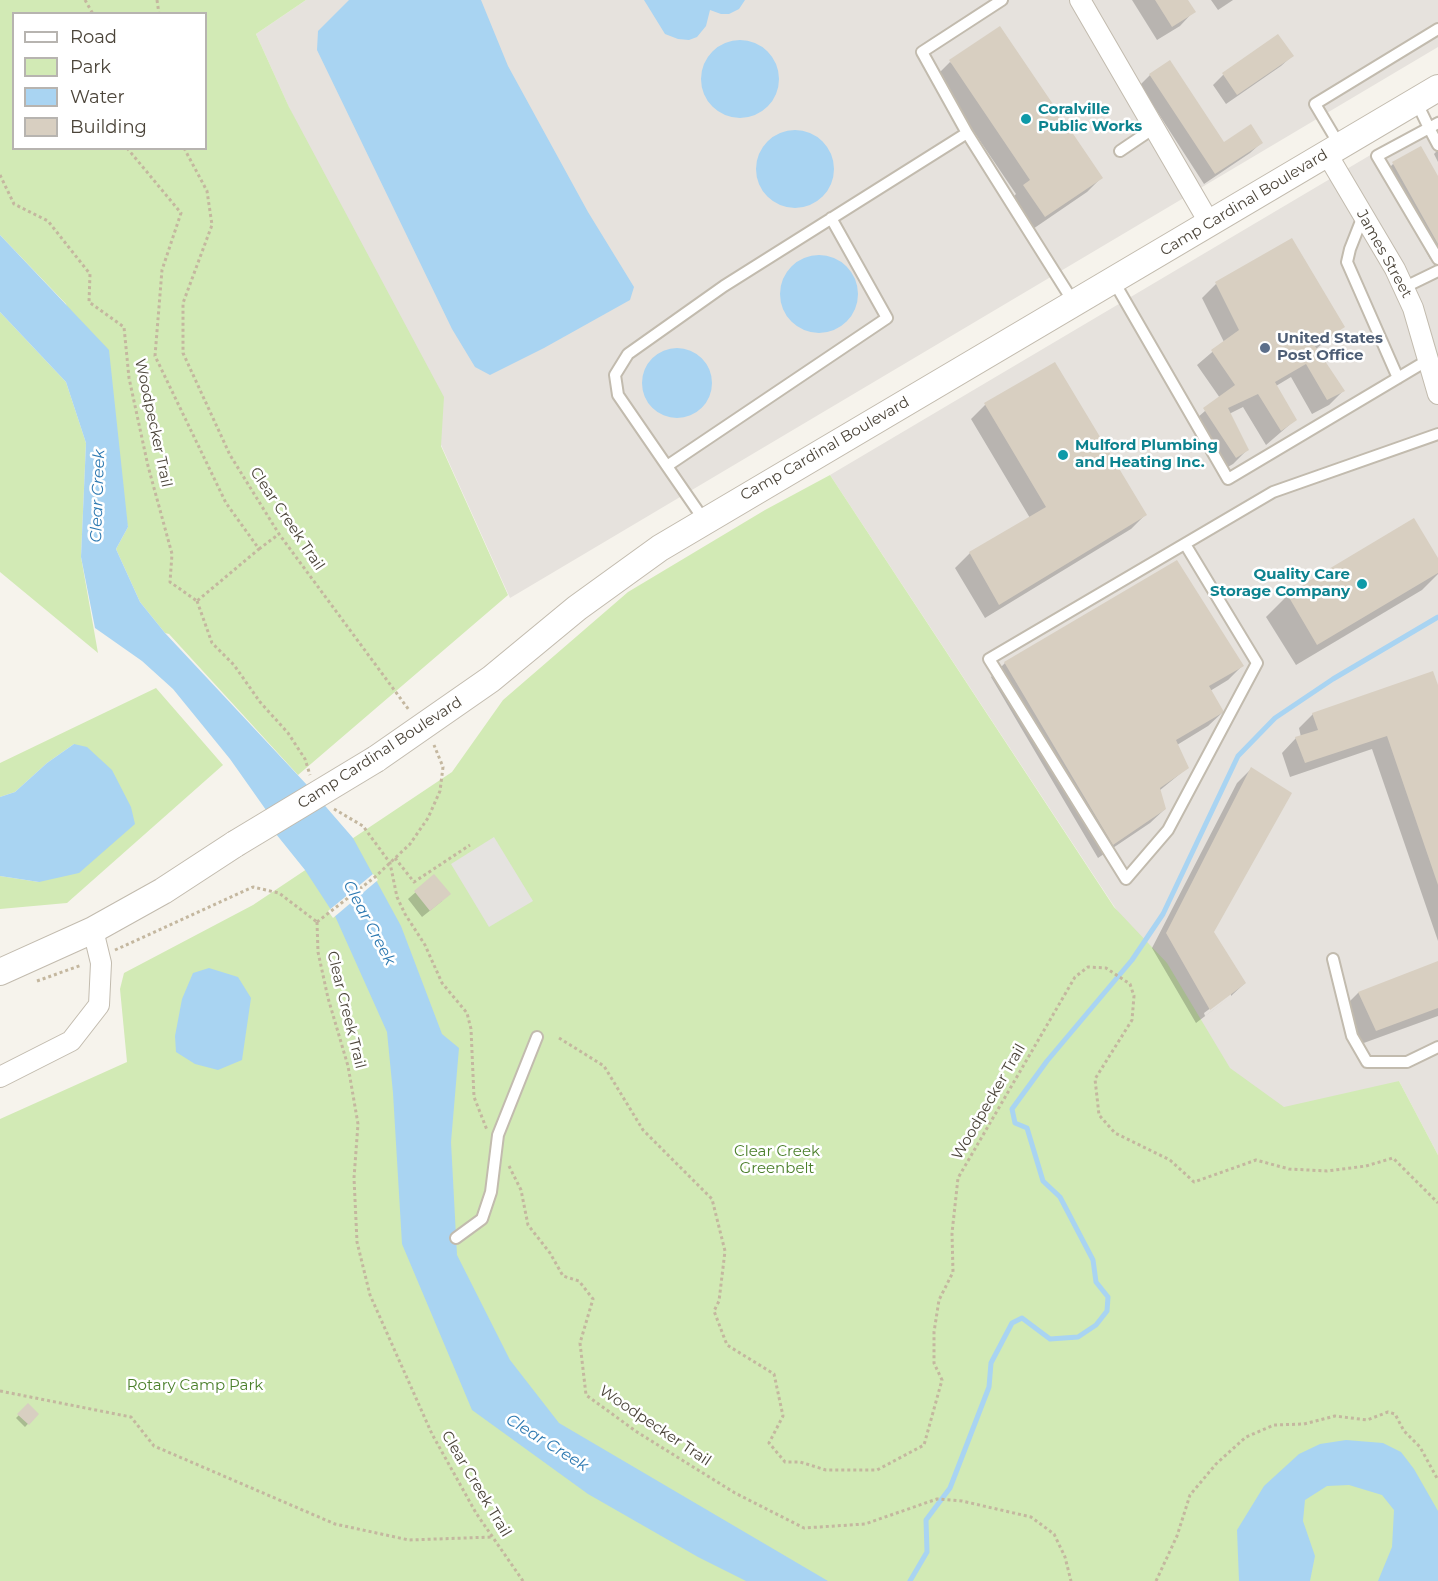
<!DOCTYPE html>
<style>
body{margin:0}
#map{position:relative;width:1438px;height:1581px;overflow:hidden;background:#f6f3ec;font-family:Montserrat,sans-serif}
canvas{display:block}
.legend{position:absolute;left:12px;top:12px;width:195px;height:138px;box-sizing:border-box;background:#fff;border:2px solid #b7b4b0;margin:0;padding:8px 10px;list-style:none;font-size:18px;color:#4b4439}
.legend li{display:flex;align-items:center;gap:12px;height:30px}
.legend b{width:30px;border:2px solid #b7b4b0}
</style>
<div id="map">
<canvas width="1438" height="1581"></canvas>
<ul class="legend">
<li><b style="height:8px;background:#fff"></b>Road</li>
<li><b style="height:16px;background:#d2eab5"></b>Park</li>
<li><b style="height:16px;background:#a9d4f2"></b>Water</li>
<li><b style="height:16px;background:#d8cfc1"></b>Building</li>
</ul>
</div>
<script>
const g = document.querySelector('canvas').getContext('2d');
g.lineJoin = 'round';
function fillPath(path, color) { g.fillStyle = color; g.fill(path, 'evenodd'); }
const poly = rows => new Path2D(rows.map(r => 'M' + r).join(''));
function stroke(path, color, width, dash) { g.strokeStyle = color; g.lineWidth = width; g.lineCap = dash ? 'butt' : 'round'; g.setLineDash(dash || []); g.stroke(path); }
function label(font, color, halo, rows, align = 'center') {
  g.font = font + ' Montserrat,sans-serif'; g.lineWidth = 5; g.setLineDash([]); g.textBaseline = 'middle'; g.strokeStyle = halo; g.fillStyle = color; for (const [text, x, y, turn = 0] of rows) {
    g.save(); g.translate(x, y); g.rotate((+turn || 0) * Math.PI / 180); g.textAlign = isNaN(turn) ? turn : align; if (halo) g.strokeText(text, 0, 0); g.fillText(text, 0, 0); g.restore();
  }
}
const industrial = poly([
 [306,0,1438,0,1438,47,510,598,256,34],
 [1438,115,1438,1155,1399,1081,1272,1146,830,475]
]);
const green = poly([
 [0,0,306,0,256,34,289,107,444,397,441,446,508,595,298,775,169,634,165,633,140,602,116,549,128,527,66,304,0,235],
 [14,14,206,14,206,148,14,148],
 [0,312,66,382,86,443,81,557,98,653,0,572],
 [830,475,1114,907,1167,963,1230,1068,1284,1107,1399,1081,1438,1155,1438,1581,0,1581,0,1119,127,1062,120,989,124,973,253,905,452,772,503,700,628,592,765,510],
 [156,688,223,765,67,903,0,909,0,876,39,882,74,744,47,763,15,792,0,797,0,763]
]);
const parking = poly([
 [494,837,533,901,489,927,451,864]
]);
const water = poly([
 [349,0,481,0,508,66,588,212,634,287,630,300,544,348,490,375,475,367,452,329,317,50,318,31],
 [644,0,745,0,739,9,729,14,721,14,710,10,706,26,697,37,689,40,678,39,665,34],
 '701 79a39 39 0 1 1 78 0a39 39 0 1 1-78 0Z',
 '756 169a39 39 0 1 1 78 0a39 39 0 1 1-78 0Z',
 [0,235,109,350,128,527,116,549,140,602,165,633,307,785,353,838,401,926,442,1034,459,1048,451,1142,457,1255,510,1360,559,1423,828,1581,746,1581,698,1557,588,1494,472,1410,402,1244,393,1093,387,1032,335,916,305,870,276,834,266,810,230,759,173,689,142,661,95,628,81,557,86,443,66,382,0,312],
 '780 294a39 39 0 1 1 78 0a39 39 0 1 1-78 0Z',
 '642 383a35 35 0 1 1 70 0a35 35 0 1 1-70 0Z',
 [74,744,87,747,112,770,131,807,135,824,79,873,39,882,0,876,0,797,15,792,47,763],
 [209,968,238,977,251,998,242,1060,218,1070,195,1064,176,1052,175,1036,182,999,193,973],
 [1346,1440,1383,1443,1401,1452,1414,1469,1438,1511,1438,1581,1378,1581,1392,1547,1394,1510,1382,1495,1349,1485,1327,1486,1305,1500,1303,1521,1315,1556,1310,1581,1239,1581,1237,1530,1264,1486,1299,1454,1320,1444]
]);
const pier = poly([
 [373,874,378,880,333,918,328,911]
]);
const shadow = poly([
 [1132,0,1187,0,1194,11,1180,26,1157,40],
 [1211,0,1233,0,1218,10],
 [1292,56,1281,66,1226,104,1213,85,1223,75],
 [950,62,1101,178,1087,192,1030,231,1010,200,1016,194,936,76],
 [1150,75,1223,144,1261,143,1250,153,1204,184,1140,85],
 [1438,150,1438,162,1434,154],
 [1393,164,1438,179,1438,255,1430,259,1383,174],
 [1216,284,1343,327,1316,349,1343,391,1329,405,1312,414,1291,377,1276,386,1295,420,1266,445,1243,407,1229,414,1247,450,1233,464,1221,471,1190,424,1220,398,1197,365,1224,342,1202,298],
 [1054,364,1145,515,1131,529,985,618,955,568,970,553,1030,518,971,419,985,405],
 [1438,561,1438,574,1422,590,1296,665,1266,617,1288,595],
 [1005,663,1242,666,1228,680,1210,691,1223,712,1208,726,1177,745,1187,768,1159,791,1165,809,1150,823,1098,858,991,677],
 [1438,689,1438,941,1372,749,1290,777,1282,753,1296,738,1301,737,1299,728,1313,714],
 [1251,769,1213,932,1245,983,1231,996,1231,993,1204,1013,1205,1016,1230,997,1196,1023,1152,948,1237,783],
 [434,876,442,901,422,917,408,899],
 [1438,963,1438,1016,1361,1044,1344,1007,1358,993],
 [28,1406,37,1414,25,1427,16,1418]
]);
const stream = poly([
 [910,1581,927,1552,926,1520,950,1488,989,1387,991,1363,1012,1323,1022,1318,1050,1339,1078,1337,1096,1325,1107,1311,1108,1297,1096,1282,1093,1260,1060,1197,1043,1181,1027,1128,1015,1123,1012,1109,1047,1061,1132,960,1163,914,1238,756,1275,718,1333,679,1438,617]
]);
const building = poly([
 [1155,0,1188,0,1196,12,1172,27],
 [1000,26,1103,178,1045,217,1023,185,1030,180,949,60],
 [1278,34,1294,56,1237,95,1222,73],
 [1170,60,1224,142,1251,124,1263,143,1215,174,1149,74],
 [1421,146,1438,176,1438,244,1392,162],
 [1292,238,1345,327,1315,346,1345,391,1327,400,1306,364,1275,382,1297,420,1281,431,1258,394,1228,408,1249,450,1236,458,1203,408,1235,385,1211,350,1239,330,1215,282],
 [1055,362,1147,515,999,605,969,552,1046,507,984,403],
 [1414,518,1438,558,1438,573,1317,645,1287,594],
 [1177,560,1244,666,1209,686,1224,712,1176,740,1189,768,1160,788,1166,809,1113,845,1004,662],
 [1433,671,1438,685,1438,885,1387,736,1305,763,1295,737,1318,730,1312,713],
 [1251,767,1292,793,1214,932,1246,983,1210,1010,1166,933],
 [434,874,451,894,430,911,414,891],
 [1438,961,1438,1008,1376,1031,1358,992],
 [28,1403,39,1414,29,1425,17,1414]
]);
const path = poly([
 [85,0,93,14],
 [157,0,159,14],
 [127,148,181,213,162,270,155,356,226,503,259,549,197,601],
 [184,148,207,191,212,225,183,303,183,353,230,455,279,534,409,710],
 [0,175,14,204,48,221,90,274,89,302,124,327,129,378,148,466,172,554,170,582,197,601],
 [259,549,279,534],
 [197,601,212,643,234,665,260,702,288,733,305,759,310,775],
 [334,809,363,826,390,863,397,897,405,914,425,945,442,983,467,1013,471,1029,474,1097,487,1130],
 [395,858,414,882,470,845],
 [317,922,375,877,410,844,428,818,440,791,443,767,434,745],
 [317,922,318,952,328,998,348,1066,358,1124,354,1178,357,1242,370,1295,432,1434,476,1513,523,1581],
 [115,950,253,887,279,893,317,922],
 [37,981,82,965],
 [559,1038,604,1066,643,1130,712,1199,725,1251,719,1301,714,1311,727,1345,774,1374,783,1416,769,1443,785,1462,800,1462,826,1470,877,1470,924,1445,942,1380,934,1363,934,1332,939,1300,953,1272,952,1233,958,1178,1075,977,1088,967,1106,968,1130,984,1134,996,1132,1020,1095,1079,1099,1115,1115,1133,1170,1160,1194,1182,1256,1160,1289,1169,1327,1171,1366,1166,1393,1158,1438,1203],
 [509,1166,521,1190,528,1225,550,1253,563,1276,579,1281,593,1299,580,1343,586,1395,637,1432,735,1493,804,1528,865,1524,937,1499,962,1501,1031,1517,1054,1534,1065,1557,1071,1581],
 [0,1391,131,1417,154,1446,335,1524,409,1540,493,1537],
 [1156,1581,1177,1536,1190,1495,1216,1464,1246,1437,1274,1425,1304,1424,1335,1416,1367,1420,1388,1412,1395,1414,1404,1431,1420,1447,1438,1480]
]);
const service = poly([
 [1416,101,1429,128,1377,156,1438,259],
 [1438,123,1429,128,1438,145],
 [967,133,922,52,1002,0],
 [1340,146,1315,104,1438,29],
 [1120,151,1154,128],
 [1363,216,1350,249,1347,262,1398,378],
 [1113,280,1228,479,1428,360],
 [1403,288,1438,271],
 [667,466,887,318,831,218],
 [704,520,618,395,615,375,628,354,724,286,967,133,1074,303],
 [1185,544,1257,663,1168,830,1126,879,989,659,1273,492,1438,434],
 [1333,959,1352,1036,1367,1062,1407,1062,1438,1047],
 [456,1238,482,1219,491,1192,498,1135,537,1037]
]);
const minor = poly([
 [1080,0,1210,224],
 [1327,154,1395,269,1413,308,1438,394],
 [0,1077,71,1041,99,1005,101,963,93,930]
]);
const tertiary = poly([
 [376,759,491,679,577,608,660,548,1438,88],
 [0,972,93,930,163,891,235,844]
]);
const tertiaryBridge = poly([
 [235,844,376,759]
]);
const markers = [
 [1026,119,6,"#0f9aa8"],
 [1265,348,6,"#5c6f8a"],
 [1063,455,6,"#0f9aa8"],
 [1362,584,6,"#0f9aa8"]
];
const cultureNames = [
 ["Coralville",1038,110],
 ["Public Works",1038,127],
 ["Mulford Plumbing",1075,446],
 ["and Heating Inc.",1075,463],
 ["Quality Care",1350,575,"right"],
 ["Storage Company",1350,592,"right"]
];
const streetNames = [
 ["Camp Cardinal Boulevard",1244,203,-31],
 ["James Street",1384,254,61],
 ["Woodpecker Trail",153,423,78],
 ["Camp Cardinal Boulevard",825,449,-30],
 ["Clear Creek Trail",287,519,56],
 ["Camp Cardinal Boulevard",380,753,-33],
 ["Clear Creek Trail",346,1010,76],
 ["Woodpecker Trail",989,1102,-60],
 ["Woodpecker Trail",655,1426,34],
 ["Clear Creek Trail",476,1484,59]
];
const serviceNames = [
 ["United States",1277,339],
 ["Post Office",1277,356]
];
const parkNames = [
 ["Clear Creek",777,1152],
 ["Greenbelt",777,1169],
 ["Rotary Camp Park",195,1386]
];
const waterNames = [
 ["Clear Creek",98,496,-88],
 ["Clear Creek",369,923,62],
 ["Clear Creek",547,1443,32]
];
fillPath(industrial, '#e6e2dd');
fillPath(green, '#d2eab5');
fillPath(parking, '#e5e3e0');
fillPath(water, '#a9d4f2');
fillPath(pier, '#f6f3ec');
fillPath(shadow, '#0003');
stroke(stream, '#a9d4f2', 5);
fillPath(building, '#d8cfc1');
stroke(service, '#c2bbae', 14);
stroke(minor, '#c2bbae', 22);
stroke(tertiary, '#c2bbae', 28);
stroke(path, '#c4b79f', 3, [3, 3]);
stroke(service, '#fff', 10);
stroke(minor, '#fff', 20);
stroke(tertiary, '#fff', 26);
stroke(tertiaryBridge, '#c2bbae', 28, []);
stroke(tertiaryBridge, '#fff', 26);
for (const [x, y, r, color] of markers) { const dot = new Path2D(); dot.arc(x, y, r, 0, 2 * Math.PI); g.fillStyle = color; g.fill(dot); stroke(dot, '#fff', 2); }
label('bold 15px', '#0d838f', '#fff', cultureNames, 'left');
label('15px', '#4b4439', '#fff', streetNames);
label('bold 15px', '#4e5e75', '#fff', serviceNames, 'left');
label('15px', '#4a7f2a', '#fff', parkNames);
label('italic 16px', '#2e7ab2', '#fff', waterNames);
</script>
